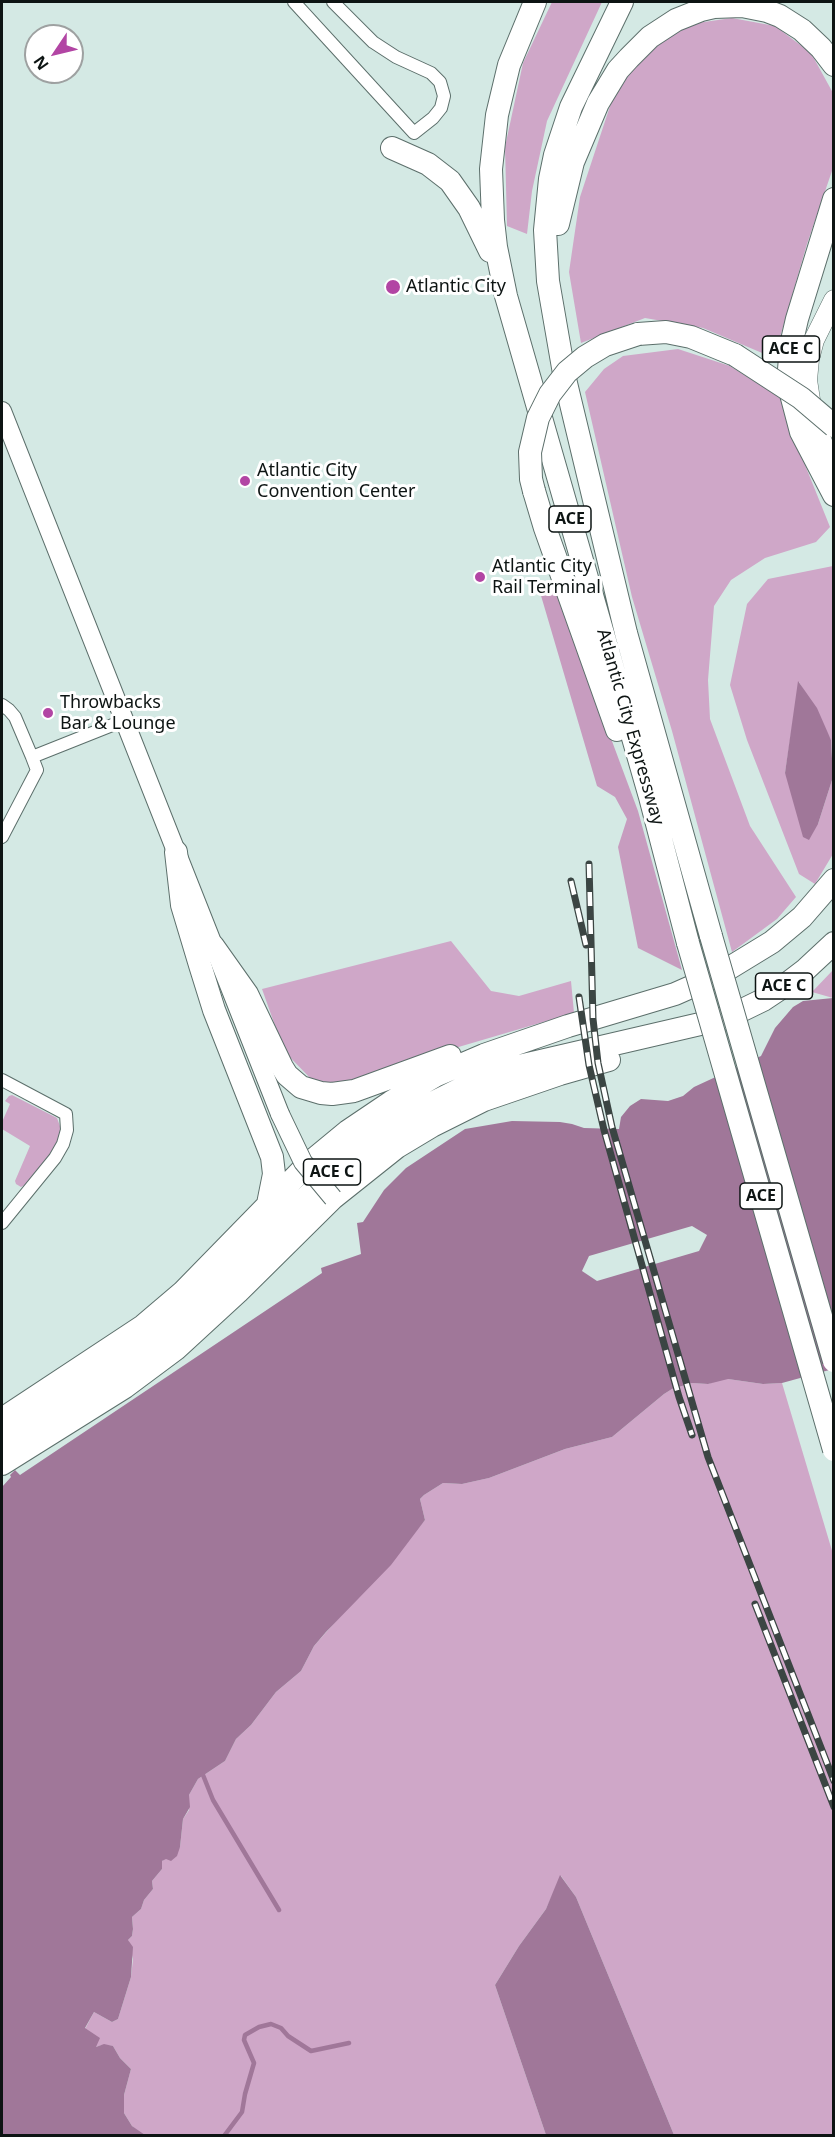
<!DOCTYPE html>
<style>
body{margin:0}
#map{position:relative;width:835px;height:2137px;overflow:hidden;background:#d4e9e4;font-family:"Noto Sans",sans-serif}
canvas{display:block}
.frame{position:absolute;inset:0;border:3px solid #0d1413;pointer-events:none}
.north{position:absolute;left:24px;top:24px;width:60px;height:60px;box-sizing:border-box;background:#fff;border:2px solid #9ea1a1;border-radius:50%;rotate:235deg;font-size:16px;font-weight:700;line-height:24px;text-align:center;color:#0d1413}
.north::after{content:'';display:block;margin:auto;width:21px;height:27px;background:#b245a4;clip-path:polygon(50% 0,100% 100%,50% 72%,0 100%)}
</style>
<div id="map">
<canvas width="835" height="2137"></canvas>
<div class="frame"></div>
<div class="north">N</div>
</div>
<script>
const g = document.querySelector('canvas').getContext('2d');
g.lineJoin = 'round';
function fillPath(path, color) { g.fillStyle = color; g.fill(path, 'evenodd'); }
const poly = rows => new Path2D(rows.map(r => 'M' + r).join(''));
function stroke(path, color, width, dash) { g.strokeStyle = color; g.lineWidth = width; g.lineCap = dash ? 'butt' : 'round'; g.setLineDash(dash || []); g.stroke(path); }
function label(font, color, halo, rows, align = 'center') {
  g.font = font + ' "Noto Sans",sans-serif'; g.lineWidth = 6; g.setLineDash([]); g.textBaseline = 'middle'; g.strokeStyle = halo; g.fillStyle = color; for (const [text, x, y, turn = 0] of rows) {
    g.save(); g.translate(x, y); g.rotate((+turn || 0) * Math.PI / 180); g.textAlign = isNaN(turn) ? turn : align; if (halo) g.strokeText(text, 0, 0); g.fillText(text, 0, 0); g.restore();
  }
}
const green = poly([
 [552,2,602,2,547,121,532,191,527,234,507,226,505,147,523,63],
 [732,18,775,26,811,53,833,93,833,168,807,244,774,358,703,328,645,318,581,343,569,272,580,197,614,94,645,53,690,24],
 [678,349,730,366,781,398,789,425,830,527,816,542,765,558,731,580,714,606,708,680,710,719,750,826,796,897,777,919,732,952,672,731,632,597,585,392,604,369,623,356],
 [833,566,833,774,831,740,799,682,785,773,818,824,833,777,833,854,815,884,799,874,747,740,730,685,747,604,768,579],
 [451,941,491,991,519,996,571,981,574,1013,394,1066,340,1084,312,1080,284,1051,262,989],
 [833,970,833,998,812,992],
 [12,1095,57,1118,61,1129,61,1135,55,1151,25,1185,21,1187,16,1184,15,1181,30,1146,2,1129,2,1122,10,1104,5,1101,9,1096],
 [721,1379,728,1379,763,1384,782,1383,833,1554,833,2135,674,2135,576,1897,561,1876,546,1909,519,1946,495,1985,546,2135,145,2135,140,2133,132,2126,124,2113,124,2095,131,2069,120,2058,113,2046,102,2045,96,2047,85,2029,94,2012,112,2022,118,2019,131,1977,133,1959,128,1940,132,1936,133,1929,132,1917,141,1909,144,1900,153,1889,152,1881,162,1869,162,1861,180,1847,183,1819,189,1810,189,1795,198,1779,225,1761,236,1739,251,1725,276,1692,301,1671,314,1646,425,1520,420,1499,424,1495,443,1483,462,1484,489,1478,565,1449,612,1437,664,1394,672,1389,692,1383,708,1384]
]);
const forest = poly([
 [537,582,555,588,638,811,682,970,638,948,618,847,627,819,615,797,597,786]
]);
const water = poly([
 [798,681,817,708,831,740,833,777,818,824,809,840,803,837,785,773],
 [833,998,833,1369,782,1383,763,1384,728,1379,708,1384,692,1383,672,1389,664,1394,612,1437,565,1449,489,1478,462,1484,443,1483,424,1495,420,1499,425,1520,391,1565,326,1632,314,1646,301,1671,276,1692,251,1725,236,1739,225,1761,198,1779,189,1795,190,1807,183,1819,180,1847,177,1856,171,1861,166,1859,162,1861,162,1869,152,1881,153,1889,144,1900,141,1909,132,1917,133,1929,132,1936,128,1940,133,1947,131,1977,118,2019,112,2022,94,2012,85,2028,100,2038,96,2047,104,2044,113,2046,120,2058,131,2069,124,2095,124,2113,132,2126,145,2135,2,2136,2,1487,11,1477,10,1475,15,1470,20,1475,322,1273,321,1268,361,1254,357,1223,363,1222,384,1190,406,1168,465,1129,512,1121,560,1122,572,1124,584,1128,619,1129,621,1117,630,1106,641,1099,668,1101,683,1096,694,1087,761,1056,775,1028,793,1007,803,1001],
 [560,1875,576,1897,674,2135,546,2135,495,1985,519,1946,546,1909]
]);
const pier = poly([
 [692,1226,707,1235,699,1251,597,1281,582,1271,589,1256]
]);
const stream = poly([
 [203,1775,213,1800,279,1910],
 [224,2136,242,2112,245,2094,254,2063,244,2040,245,2035,259,2027,271,2024,281,2028,288,2036,311,2051,349,2043]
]);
const street = poly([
 [294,2,414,133,433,118,441,108,444,96,440,82,431,73,396,57,373,42,333,2],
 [2,705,9,710,15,717,32,757],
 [2,837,37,770,32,757,125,720],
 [2,1080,66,1114,67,1130,63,1144,55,1158,2,1223]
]);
const secondary = poly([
 [2,411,280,1114]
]);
const primary = poly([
 [834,300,814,340,809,359,807,380,813,420,834,471]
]);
const highway = poly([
 [535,2,509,65,497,115,491,169,493,220,496,247,506,296,650,797,688,943],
 [622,2,571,107,555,155,550,179,545,230,548,281,565,379,626,633,711,936],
 [392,148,428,164,450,181,469,208,490,251],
 [834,199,797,319,791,345,789,370,791,394,801,432,834,495],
 [558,224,573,162,598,103,618,70,629,58,650,37,676,20,701,10,714,7,742,6,767,11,780,16,802,30,821,48,834,65],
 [638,334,666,332,691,337,735,355],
 [534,491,545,528,617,730],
 [176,852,182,905,200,965,214,1010,272,1157,274,1174,268,1204],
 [213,946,247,994,282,1067,287,1075,301,1087,321,1093,332,1094,354,1091,450,1056],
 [2,1419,143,1326,183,1292,308,1164,348,1131,391,1102,435,1076,484,1055,568,1026,675,994,718,975,772,942,802,917,834,880],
 [2,1441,129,1359,171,1327,209,1293,334,1170,374,1138,416,1111,476,1081,515,1067,726,1018,763,1000,784,986,805,970,834,943],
 [2,1464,125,1387,176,1349,238,1292,333,1198,397,1147,432,1126,484,1100,560,1074,609,1060]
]);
const rail = poly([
 [589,864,593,1019,598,1063,612,1127,708,1457,834,1781],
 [571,881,586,945],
 [579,997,589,1065,604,1130,679,1397,692,1435],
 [755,1604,834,1807]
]);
const secondaryBridge = poly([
 [280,1114,303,1162,333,1198]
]);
const highwayBridge = poly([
 [735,355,801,398,834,426],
 [534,491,531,479,530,452,538,418,550,394,567,372,585,357,605,345,638,334],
 [711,936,834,1361],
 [688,943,834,1450]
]);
const markers = [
 [393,287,8,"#b245a4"],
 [245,481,6,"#b245a4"],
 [480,577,6,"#b245a4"],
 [48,713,6,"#b245a4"]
];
const shields = [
 [791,349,57],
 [570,519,42],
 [784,986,57],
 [332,1172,57],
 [761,1196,42]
];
const shieldNames = [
 ["ACE C",791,349],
 ["ACE",570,519],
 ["ACE C",784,986],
 ["ACE C",332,1172],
 ["ACE",761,1196]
];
const poiNames = [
 ["Atlantic City",406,287],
 ["Atlantic City",257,471],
 ["Convention Center",257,492],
 ["Atlantic City",492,567],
 ["Rail Terminal",492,588],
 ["Throwbacks",60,703],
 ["Bar & Lounge",60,724]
];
const streetNames = [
 ["Atlantic City Expressway",630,727,74]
];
fillPath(green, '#cfa7c8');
fillPath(forest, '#c79cbf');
fillPath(water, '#a07799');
fillPath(pier, '#d4e9e4');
stroke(stream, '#a07799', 4.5);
stroke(street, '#5c6f6b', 14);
stroke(secondary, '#5c6f6b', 20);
stroke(primary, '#5c6f6b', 21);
stroke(highway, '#5c6f6b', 24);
stroke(street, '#fff', 12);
stroke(secondary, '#fff', 18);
stroke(primary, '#fff', 20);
stroke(highway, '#fff', 22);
stroke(rail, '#3b4543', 7);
stroke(rail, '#fff', 4.5, [14]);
stroke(secondaryBridge, '#5c6f6b', 20, []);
stroke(highwayBridge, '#5c6f6b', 24, []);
stroke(secondaryBridge, '#fff', 18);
stroke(highwayBridge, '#fff', 22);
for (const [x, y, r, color] of markers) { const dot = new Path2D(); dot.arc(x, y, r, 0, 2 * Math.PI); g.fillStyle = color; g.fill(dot); stroke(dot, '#fff', 2); }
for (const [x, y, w] of shields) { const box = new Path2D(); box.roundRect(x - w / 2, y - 13, w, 26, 4.5); g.fillStyle = '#fff'; g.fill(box); stroke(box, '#0d1413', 1.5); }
label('bold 16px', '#0d1413', null, shieldNames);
label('18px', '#0d1413', '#fff', poiNames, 'left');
label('18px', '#0d1413', '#fff', streetNames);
</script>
